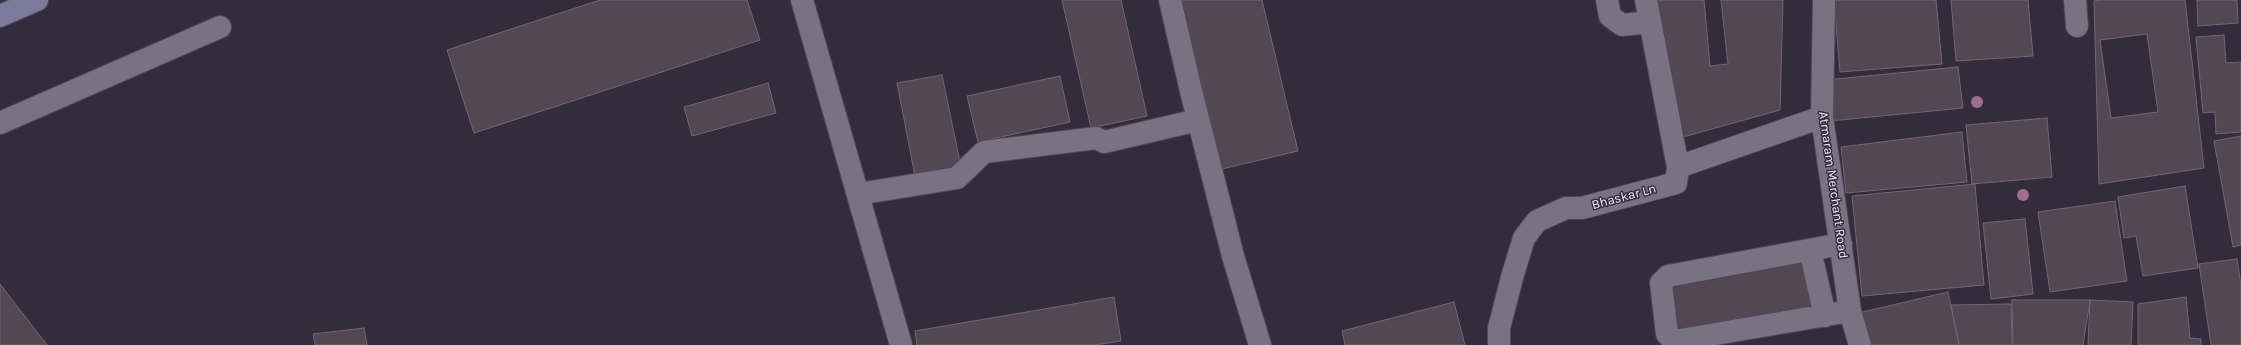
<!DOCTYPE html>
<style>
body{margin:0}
canvas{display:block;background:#322c3b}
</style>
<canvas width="2241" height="345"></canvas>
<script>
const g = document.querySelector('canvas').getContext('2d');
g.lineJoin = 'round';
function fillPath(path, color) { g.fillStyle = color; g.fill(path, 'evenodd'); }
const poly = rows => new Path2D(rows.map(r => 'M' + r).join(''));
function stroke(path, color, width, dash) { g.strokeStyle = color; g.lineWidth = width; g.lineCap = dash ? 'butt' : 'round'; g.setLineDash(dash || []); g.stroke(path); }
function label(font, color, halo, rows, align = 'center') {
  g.font = font + ' Karla,sans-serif'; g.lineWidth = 3; g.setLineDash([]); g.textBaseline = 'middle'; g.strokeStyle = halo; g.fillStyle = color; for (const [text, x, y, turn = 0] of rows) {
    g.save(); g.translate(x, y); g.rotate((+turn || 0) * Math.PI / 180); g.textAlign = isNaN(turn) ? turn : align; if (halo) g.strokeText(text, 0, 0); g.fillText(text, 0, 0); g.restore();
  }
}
const building = poly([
 [600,0,747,0,760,40,474,133,447,50,600,0],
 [1062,0,1121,0,1147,116,1091,128,1062,0],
 [1181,0,1262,0,1298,151,1222,169,1181,0],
 [1653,0,1704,0,1710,66,1728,64,1721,0,1783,0,1780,110,1676,139,1653,0],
 [1834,0,1936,0,1942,64,1840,72,1834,0],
 [1951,0,2028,0,2033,56,1956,61,1951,0],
 [2101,0,2185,0,2204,168,2099,184,2094,1,2101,0],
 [2147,34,2158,112,2111,118,2100,40,2147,34],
 [2197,0,2237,0,2238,23,2198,26,2197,0],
 [2224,35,2226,63,2241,62,2241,132,2216,134,2215,112,2203,113,2196,37,2224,35],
 [1958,67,1963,108,1830,121,1826,80,1958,67],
 [942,75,961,167,915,176,897,83,942,75],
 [1060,76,1070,122,978,142,967,96,1060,76],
 [768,83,776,113,692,136,684,107,768,83],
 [2047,118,2052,177,1972,184,1966,125,2047,118],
 [1962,132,1967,182,1846,193,1841,147,1962,132],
 [2241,136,2241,245,2233,247,2214,141,2241,136],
 [1975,184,1984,285,1862,296,1852,196,1975,184],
 [2185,186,2198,268,2143,276,2136,236,2124,238,2118,197,2185,186],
 [2115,201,2127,281,2050,292,2038,212,2115,201],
 [2025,219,2033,294,1991,299,1983,223,2025,219],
 [2237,259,2241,285,2241,345,2211,345,2199,264,2237,259],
 [1807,261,1814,309,1676,331,1668,283,1807,261],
 [0,284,47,345,0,345,0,284],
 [1948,292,1959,345,1865,345,1854,314,1948,292],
 [1114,297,1121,341,1095,345,917,345,915,331,1114,297],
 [2186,297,2190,338,2201,339,2201,345,2138,345,2138,304,2186,297],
 [2012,300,2090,300,2083,345,2013,345,2012,300],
 [2090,300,2133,302,2131,345,2088,345,2090,300],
 [1454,302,1465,345,1345,345,1342,331,1454,302],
 [2011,304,2012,345,1959,345,1951,305,2011,304],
 [364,328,367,345,315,345,313,334,364,328]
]);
const minor = poly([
 [802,0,901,345],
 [1170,0,1191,91,1233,256,1260,345],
 [1607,0,1610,16,1622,25,1650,22],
 [1646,0,1678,167],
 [1824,0,1822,117,1850,311,1860,345],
 [2075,0,2077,26],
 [0,123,220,27],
 [858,194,957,178,984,152,1096,138,1104,142,1198,120],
 [1841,244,1668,276,1661,283,1667,334,1674,341,1850,311],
 [1810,250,1825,316],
 [1499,345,1499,328,1513,274,1524,238,1537,221,1566,208,1582,208,1676,183,1678,167,1822,117]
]);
const secondary = poly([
 [0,16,37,0]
]);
const trees = [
 [1977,102],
 [2023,195]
];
const streetNames = [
 ["Atmaram Merchant Road",1833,185,82],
 ["Bhaskar Ln",1624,197,-15]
];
fillPath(building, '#534754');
stroke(building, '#736574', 1);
stroke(minor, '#4d4855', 24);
stroke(secondary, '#4d4855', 24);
stroke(minor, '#787283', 22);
stroke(secondary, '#7d799b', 22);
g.fillStyle = '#a16c91';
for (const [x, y] of trees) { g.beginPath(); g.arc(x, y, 6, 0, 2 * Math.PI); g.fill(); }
label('13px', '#efebf5', '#322c3b', streetNames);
</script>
